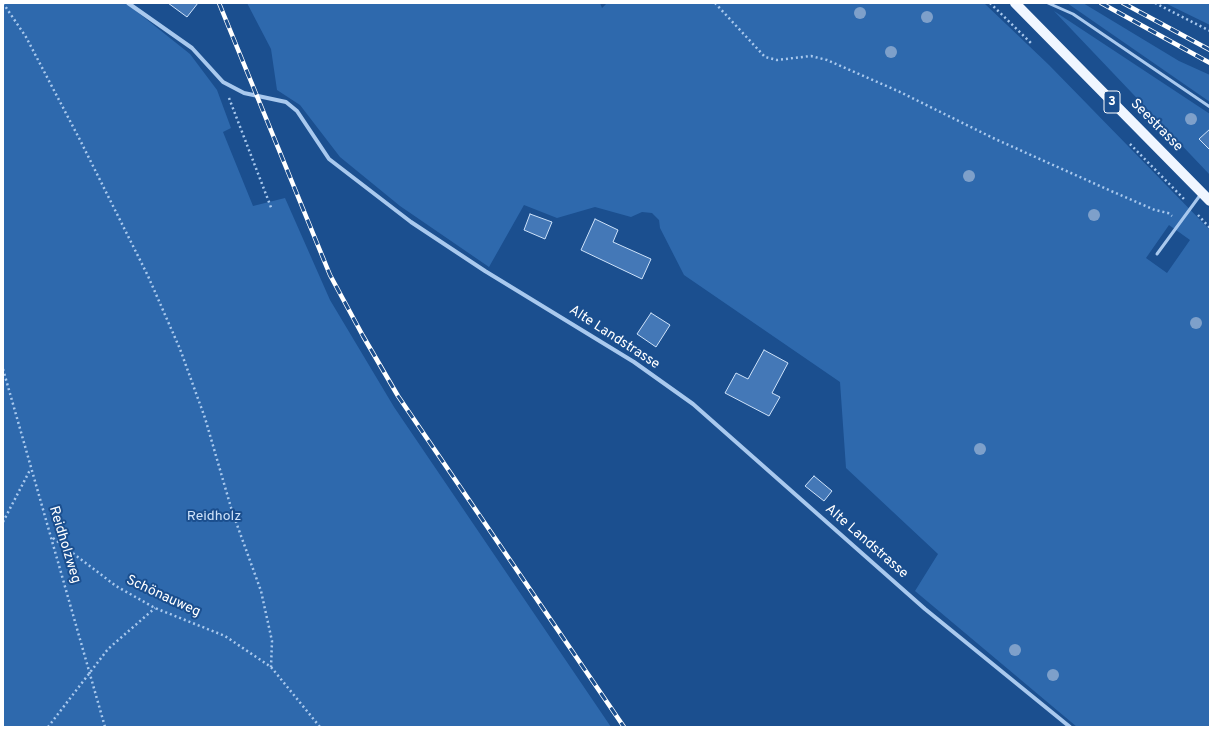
<!DOCTYPE html>
<meta charset="utf-8">
<style>
body{margin:0}
#map{position:relative;width:1213px;height:730px;overflow:hidden;background:#1b4f8f;font-family:Overpass,sans-serif}
canvas{display:block}
.frame{position:absolute;inset:0;border:4px solid #fff;pointer-events:none}
</style>
<div id="map">
<canvas width="1213" height="730"></canvas>
<div class="frame"></div>
</div>
<script>
const g = document.querySelector('canvas').getContext('2d');
g.lineJoin = 'round';
function fillPath(path, color) { g.fillStyle = color; g.fill(path, 'evenodd'); }
const poly = rows => new Path2D(rows.map(r => 'M' + r).join(''));
function stroke(path, color, width, dash) { g.strokeStyle = color; g.lineWidth = width; g.lineCap = dash ? 'butt' : 'round'; g.setLineDash(dash || []); g.stroke(path); }
function label(font, color, halo, rows, align = 'center') {
  g.font = font + ' Overpass,sans-serif'; g.lineWidth = 4; g.setLineDash([]); g.textBaseline = 'middle'; g.strokeStyle = halo; g.fillStyle = color; for (const [text, x, y, turn = 0] of rows) {
    g.save(); g.translate(x, y); g.rotate((+turn || 0) * Math.PI / 180); g.textAlign = isNaN(turn) ? turn : align; if (halo) g.strokeText(text, 0, 0); g.fillText(text, 0, 0); g.restore();
  }
}
const green = poly([
 [3,3,126,3,190,54,217,90,231,128,223,132,253,206,285,198,330,300,394,407,611,727,3,727],
 [247,3,600,3,602,8,607,3,984,3,1049,65,1210,230,1210,727,1077,727,915,591,938,554,846,468,840,382,684,275,660,228,659,220,652,213,642,212,631,217,595,207,557,218,524,205,489,267,400,206,340,157,300,105,277,90,271,49],
 [1169,225,1190,240,1167,273,1146,258],
 [1067,3,1083,3,1179,61,1210,75,1210,102],
 [1165,3,1210,3,1210,25],
 [1054,11,1210,114,1210,175]
]);
const building = poly([
 [168,3,198,3,187,17,168,3],
 [1210,129,1210,150,1199,139,1210,129],
 [530,214,552,222,545,239,524,230,530,214],
 [595,219,618,230,613,242,651,259,642,279,581,250,595,219],
 [651,313,670,325,656,347,637,334,651,313],
 [764,350,788,363,772,393,780,397,769,416,725,393,736,373,748,379,764,350],
 [814,476,832,491,824,501,805,486,814,476]
]);
const path = poly([
 [3,3,26,37,80,140,148,276,180,349,205,418,232,511,261,591,272,641,271,667],
 [715,3,765,57,777,60,811,56,827,60,900,92,993,138,1111,191,1155,210,1168,213,1172,216],
 [990,3,1031,43],
 [1155,3,1210,31],
 [229,98,272,210],
 [1130,144,1184,199],
 [1198,215,1210,228],
 [3,369,105,727],
 [3,522,30,470],
 [53,538,116,586,155,608,225,636,271,667,320,727],
 [48,727,108,649,155,608]
]);
const service = poly([
 [1048,3,1073,14,1210,107],
 [1157,254,1201,194]
]);
const minor = poly([
 [128,3,192,48,223,82,244,93,286,102,297,111,329,159,411,222,485,271,634,362,693,404,925,609,1070,727]
]);
const primary = poly([
 [1015,3,1210,201]
]);
const rail = poly([
 [219,3,330,275,363,336,398,396,624,727],
 [1101,3,1210,63],
 [1123,3,1210,50]
]);
const trees = [
 [860,13],
 [927,17],
 [891,52],
 [1191,119],
 [969,176],
 [1094,215],
 [1196,323],
 [980,449],
 [1015,650],
 [1053,675]
];
const shields = [
 [1112,102,16]
];
const shieldNames = [
 ["3",1112,102]
];
const streetNames = [
 ["Seestrasse",1156,126,45],
 ["Alte Landstrasse",614,338,33],
 ["Alte Landstrasse",866,542,41],
 ["Reidholzweg",64,545,73],
 ["Schönauweg",163,597,25]
];
const parkNames = [
 ["Reidholz",214,517]
];
fillPath(green, '#2e69ad');
fillPath(building, '#4478b7');
stroke(building, '#cfe3fa', 1);
stroke(path, '#a9c9ee', 2.5, [2, 3]);
stroke(service, '#a9c9ee', 3);
stroke(minor, '#a9c9ee', 4);
stroke(primary, '#f0f6ff', 10);
stroke(rail, '#fff', 4.5);
stroke(rail, '#1b4f8f', 3, [9]);
g.fillStyle = '#7ea0ca';
for (const [x, y] of trees) { g.beginPath(); g.arc(x, y, 6, 0, 2 * Math.PI); g.fill(); }
for (const [x, y, w] of shields) { const box = new Path2D(); box.roundRect(x - w / 2, y - 11, w, 22, 3); g.fillStyle = '#1b4f8f'; g.fill(box); stroke(box, '#fff', 1); }
label('bold 13px', '#fff', null, shieldNames);
label('14px', '#fff', '#1b4f8f', streetNames);
label('14px', '#cfe3fa', '#1b4f8f', parkNames);
</script>
